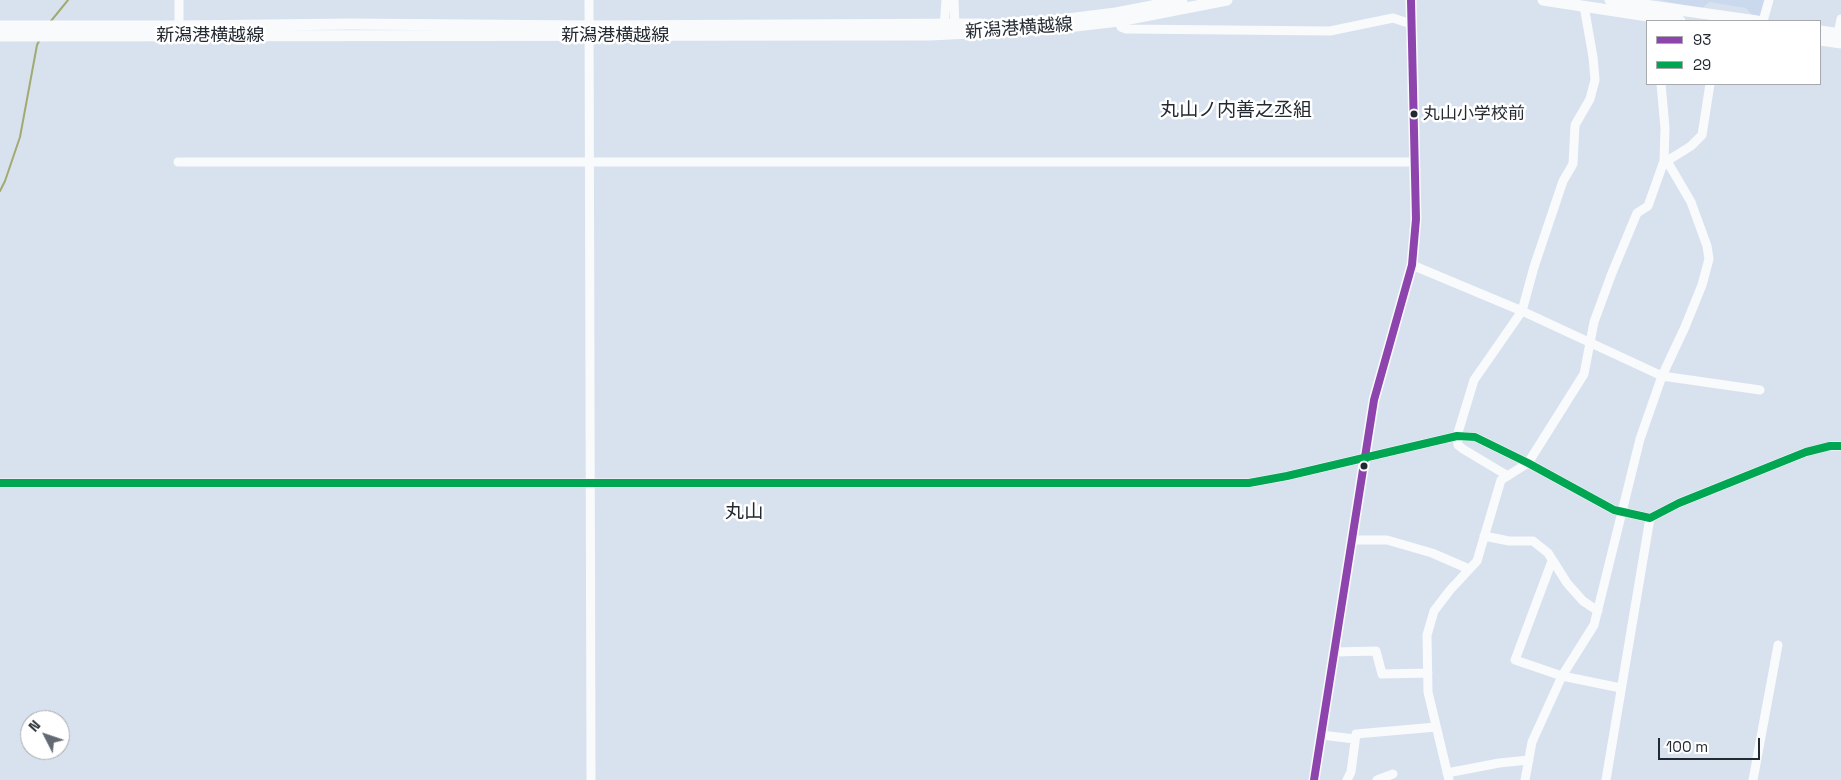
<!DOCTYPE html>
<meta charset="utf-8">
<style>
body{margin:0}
#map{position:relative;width:1841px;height:780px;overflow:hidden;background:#d8e1ee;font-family:"Space Grotesk",sans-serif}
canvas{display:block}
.legend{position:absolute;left:1646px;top:20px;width:175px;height:65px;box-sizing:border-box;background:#fff;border:1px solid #a7a9ad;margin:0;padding:6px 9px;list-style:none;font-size:15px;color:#232931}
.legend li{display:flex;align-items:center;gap:10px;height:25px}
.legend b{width:25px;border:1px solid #a7a9ad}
.north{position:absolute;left:20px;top:710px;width:50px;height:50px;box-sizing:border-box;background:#fff;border:1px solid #a7a9ad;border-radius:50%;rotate:311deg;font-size:14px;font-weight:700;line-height:20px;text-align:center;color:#232931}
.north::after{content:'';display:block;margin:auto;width:18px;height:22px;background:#626973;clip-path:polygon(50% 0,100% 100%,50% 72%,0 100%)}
.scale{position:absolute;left:1658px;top:738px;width:102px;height:22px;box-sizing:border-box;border:2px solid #232931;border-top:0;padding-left:6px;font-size:15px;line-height:18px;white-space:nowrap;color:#232931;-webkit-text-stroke:4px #fff;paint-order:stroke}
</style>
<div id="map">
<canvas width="1841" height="780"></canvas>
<ul class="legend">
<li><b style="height:6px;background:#8e44ad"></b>93</li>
<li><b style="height:6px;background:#00a651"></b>29</li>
</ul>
<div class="north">N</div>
<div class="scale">100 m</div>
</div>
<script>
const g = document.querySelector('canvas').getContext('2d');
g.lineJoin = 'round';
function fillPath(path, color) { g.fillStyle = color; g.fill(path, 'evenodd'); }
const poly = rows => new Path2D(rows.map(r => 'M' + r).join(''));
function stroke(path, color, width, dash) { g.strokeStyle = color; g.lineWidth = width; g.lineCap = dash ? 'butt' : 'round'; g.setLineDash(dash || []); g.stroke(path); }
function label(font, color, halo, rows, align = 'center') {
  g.font = font + ' "Space Grotesk","Noto Sans JP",sans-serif'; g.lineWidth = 5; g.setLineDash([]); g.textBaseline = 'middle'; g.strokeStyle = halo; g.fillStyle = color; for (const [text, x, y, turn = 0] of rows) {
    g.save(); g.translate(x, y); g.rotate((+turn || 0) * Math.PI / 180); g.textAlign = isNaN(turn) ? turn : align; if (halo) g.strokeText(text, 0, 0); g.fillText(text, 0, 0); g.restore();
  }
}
const built = poly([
 [1660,0,1767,0,1760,17,1753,16,1746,8,1709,2,1701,9]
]);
const stream = poly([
 [51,21,68,0],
 [0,191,5,181,20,137,37,45,39,41]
]);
const minor = poly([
 [179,0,179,26],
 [589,0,591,780],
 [954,0,955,30],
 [1119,21,1121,27,1126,29,1330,31,1393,18,1411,24],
 [1763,21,1769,0],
 [944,28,946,0],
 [1838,34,1841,19],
 [1667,161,1691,146,1702,135,1710,84],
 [178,162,1415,162],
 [1412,265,1522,311,1662,376,1760,390],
 [1508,476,1463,449,1458,445,1457,436,1474,380,1522,311,1534,267,1563,181,1573,164,1575,125,1590,99,1595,80,1593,57,1584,6],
 [0,483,1249,483,1287,476,1457,436,1475,437,1528,463,1614,510,1650,518,1679,503,1806,452,1830,446,1841,446],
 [1484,536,1509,541,1533,541,1548,553,1567,583,1583,601,1598,611],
 [1352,540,1387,540,1432,553,1469,569],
 [1552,561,1515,660,1562,676,1621,688],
 [1334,652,1376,651,1382,674,1428,673],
 [1321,735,1355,739],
 [1447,773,1499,763,1529,760],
 [1347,780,1351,772,1356,734,1436,727],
 [1377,780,1393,774],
 [1449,780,1428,692,1427,635,1434,611,1450,590,1477,561,1501,480,1528,463,1584,374,1594,322,1612,273,1637,213,1648,206,1664,161,1665,128,1661,84],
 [1525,780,1532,742,1562,676,1594,625,1640,439,1662,376,1685,327,1702,285,1709,259,1707,246,1691,202,1667,161,1664,161],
 [1606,780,1650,518],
 [1753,780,1778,645]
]);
const major = poly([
 [1543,0,1680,21],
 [1610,0,1757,21],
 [1009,23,1051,21,1116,13,1182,0],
 [0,26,179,26,351,24,589,26,981,24],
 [1820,31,1841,34],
 [0,36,930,35,1050,29,1119,21,1227,0],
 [1820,40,1841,43],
 [1314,780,1374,400,1412,265,1416,219,1411,0]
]);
const bus1 = poly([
 [1314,780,1374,400,1412,265,1416,219,1411,0]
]);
const bus2 = poly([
 [0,483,1249,483,1287,476,1457,436,1475,437,1528,463,1614,510,1650,518,1679,503,1806,452,1830,446,1841,446]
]);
const markers = [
 [1414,114,4.5,"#232931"],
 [1364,466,4.5,"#232931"]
];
const busNames = [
 ["丸山小学校前",1423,114]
];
const streetNames = [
 ["新潟港横越線",1019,29,-4],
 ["新潟港横越線",210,36],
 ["新潟港横越線",615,36]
];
const neighbourhoodNames = [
 ["丸山ノ内善之丞組",1236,111],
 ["丸山",744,513]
];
fillPath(built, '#cbd9ee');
stroke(stream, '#a1ab6f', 2);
stroke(minor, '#f9fafc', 9);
stroke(major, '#f9fafc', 11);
stroke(bus1, '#8e44ad', 8);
stroke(bus2, '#00a651', 8);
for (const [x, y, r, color] of markers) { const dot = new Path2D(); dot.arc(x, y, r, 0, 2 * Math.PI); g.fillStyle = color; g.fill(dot); stroke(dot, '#fff', 2); }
label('17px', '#232931', '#fff', busNames, 'left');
label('18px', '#232931', '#fff', streetNames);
label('19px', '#232931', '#fff', neighbourhoodNames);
</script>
